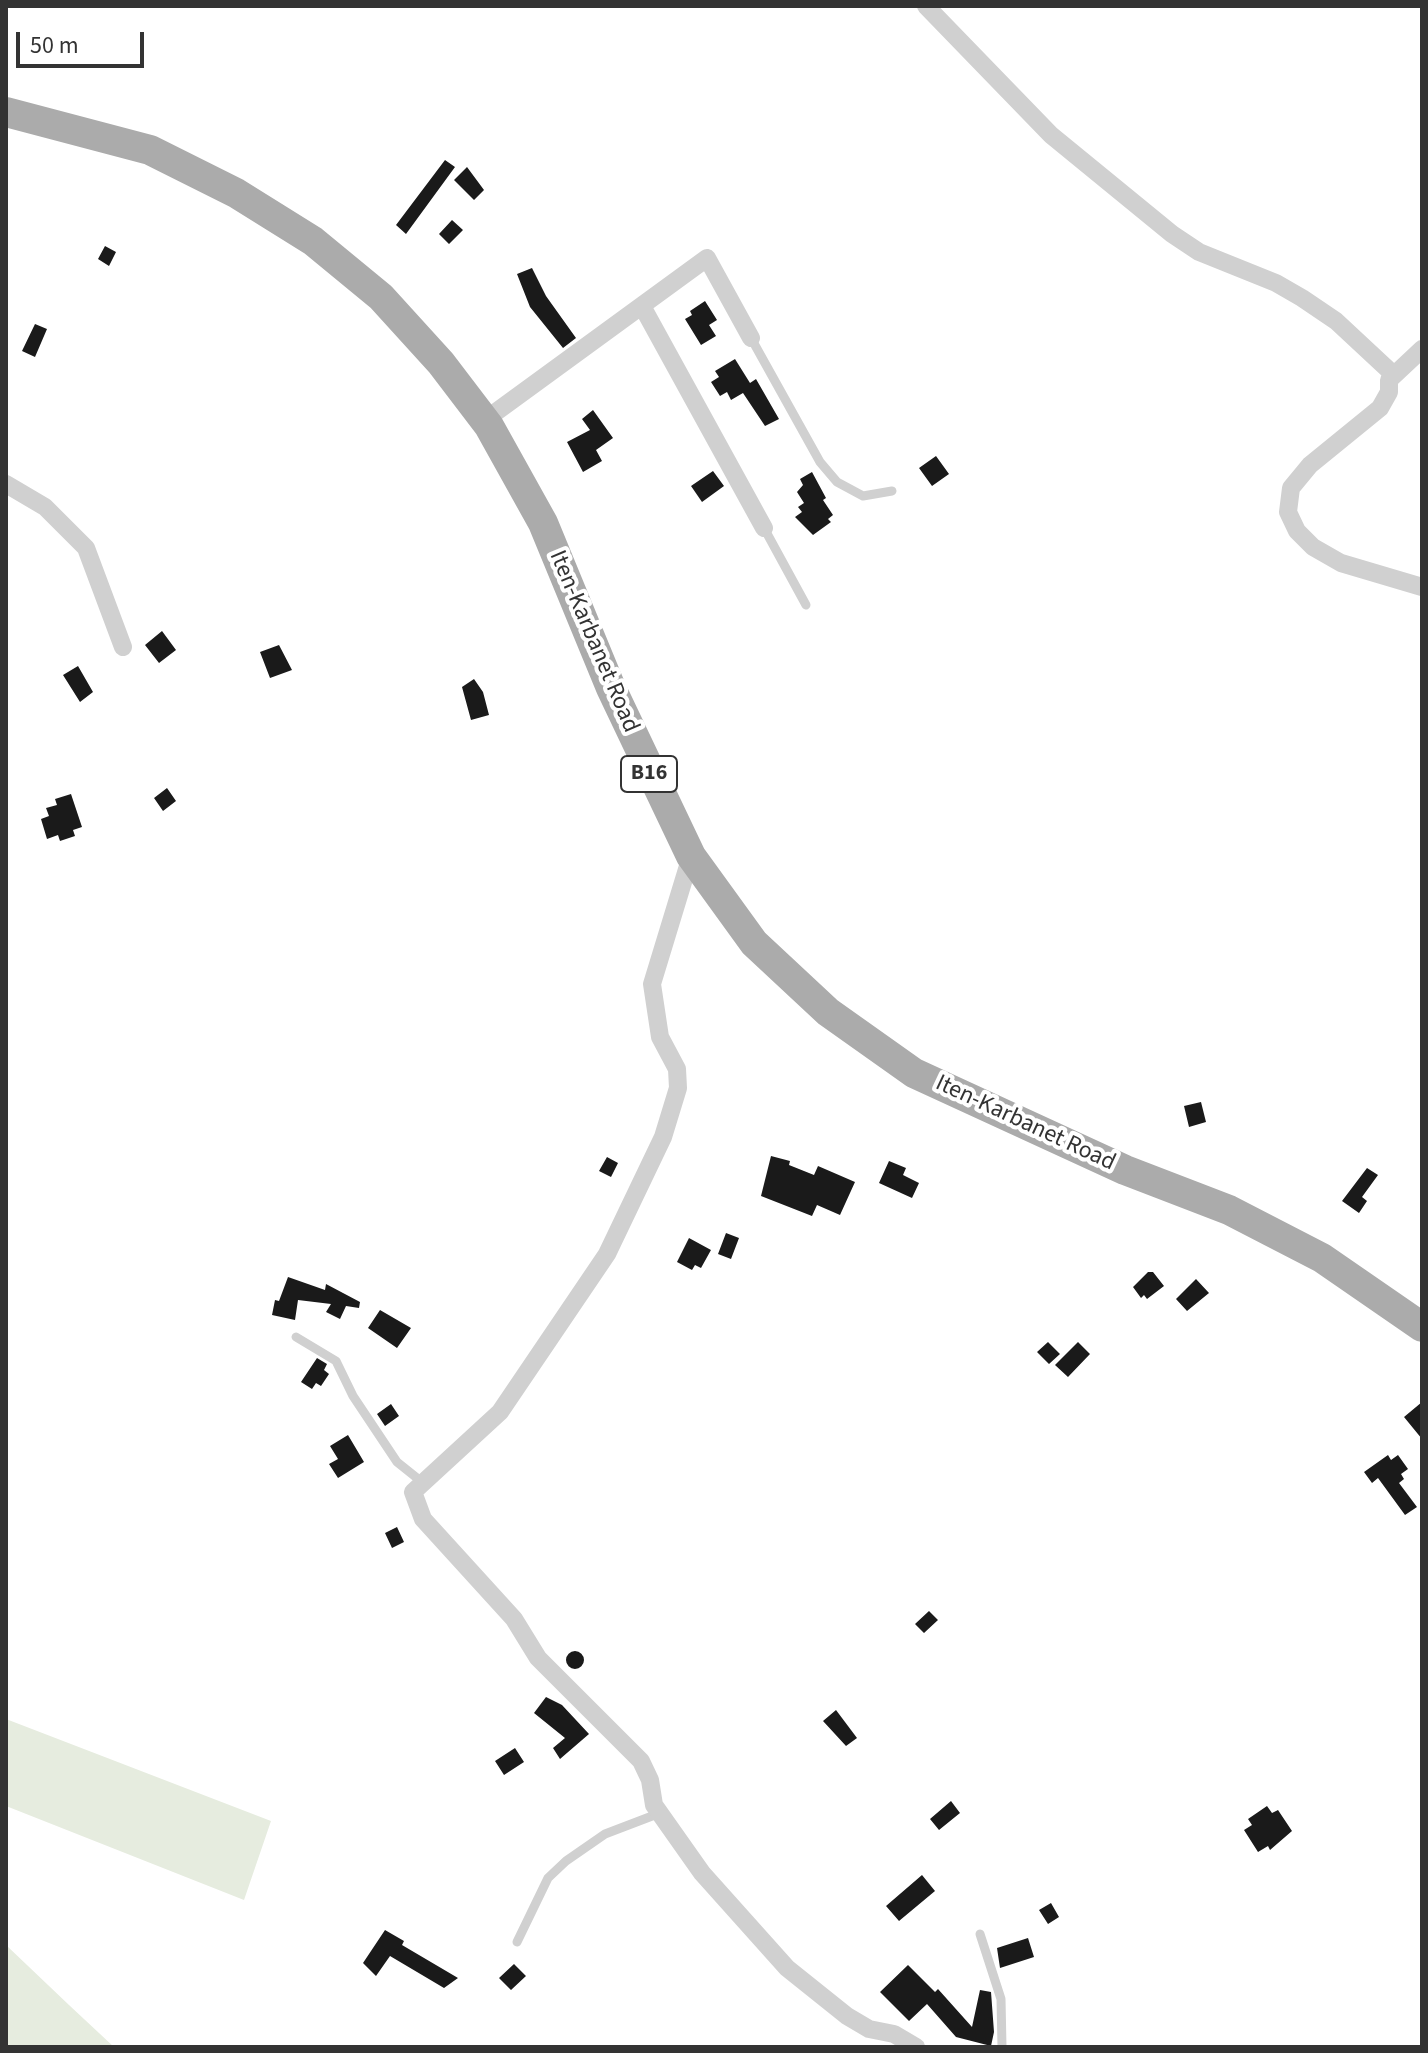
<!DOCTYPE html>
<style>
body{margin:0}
#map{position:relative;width:1428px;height:2053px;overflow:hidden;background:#fff;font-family:"Source Sans 3",sans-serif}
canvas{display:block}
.frame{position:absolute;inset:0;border:8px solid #333;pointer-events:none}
.scale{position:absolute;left:16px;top:32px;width:128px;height:36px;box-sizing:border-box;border:4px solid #333;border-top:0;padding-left:10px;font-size:24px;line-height:28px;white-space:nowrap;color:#333;-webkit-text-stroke:6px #fff;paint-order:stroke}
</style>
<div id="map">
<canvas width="1428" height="2053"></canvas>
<div class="frame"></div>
<div class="scale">50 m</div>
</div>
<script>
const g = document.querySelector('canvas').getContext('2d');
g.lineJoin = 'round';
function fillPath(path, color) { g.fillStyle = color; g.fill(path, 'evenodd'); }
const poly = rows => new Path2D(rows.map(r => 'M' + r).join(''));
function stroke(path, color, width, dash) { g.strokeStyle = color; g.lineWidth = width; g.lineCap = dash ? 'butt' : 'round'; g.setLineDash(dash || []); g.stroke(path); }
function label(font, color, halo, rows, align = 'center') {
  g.font = font + ' "Source Sans 3",sans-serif'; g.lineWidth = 8; g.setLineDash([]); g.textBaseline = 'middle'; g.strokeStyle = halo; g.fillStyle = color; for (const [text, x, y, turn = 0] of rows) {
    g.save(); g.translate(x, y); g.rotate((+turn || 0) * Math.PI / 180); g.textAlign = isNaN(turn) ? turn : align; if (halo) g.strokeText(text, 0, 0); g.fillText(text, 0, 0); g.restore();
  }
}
const green = poly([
 [6,1719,271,1821,244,1900,6,1806],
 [6,1945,69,2005,114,2047,6,2047]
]);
const building = poly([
 [445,160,455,167,406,234,396,225],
 [467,167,484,190,474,200,454,180],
 [452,220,463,230,449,244,439,234],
 [105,246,116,252,109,266,98,259],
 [532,268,546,296,576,338,563,348,530,307,517,274],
 [705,301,717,320,709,325,716,336,701,345,685,319,692,315,690,311],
 [35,324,47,329,35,357,22,351],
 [735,359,750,383,756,379,779,419,765,426,743,393,731,400,727,392,720,396,711,382,719,377,715,371],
 [593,410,613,438,596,450,602,461,583,472,567,442,590,430,582,419],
 [936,456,949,474,932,486,919,468],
 [713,471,724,486,702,502,691,486],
 [812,472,826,498,823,500,833,515,828,519,831,522,813,535,795,517,802,512,798,507,804,503,797,492,803,485,800,479],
 [162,631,176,650,159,663,145,645],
 [279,645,292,670,270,678,260,652],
 [78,666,93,692,80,702,63,675],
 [474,679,483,692,489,715,471,720,462,687],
 [167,788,176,801,163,811,154,798],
 [71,794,82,827,73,830,75,836,60,841,58,835,47,839,41,819,49,816,46,808,57,805,55,799],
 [1201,1102,1206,1122,1189,1127,1184,1106],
 [771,1156,790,1161,789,1165,814,1175,818,1166,855,1182,840,1215,817,1205,812,1216,761,1196],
 [607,1157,618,1163,611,1177,599,1171],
 [889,1161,906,1168,903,1175,919,1183,912,1198,879,1183],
 [1367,1168,1378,1175,1362,1197,1367,1201,1359,1213,1342,1201],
 [726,1233,739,1238,731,1259,718,1254],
 [689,1238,711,1250,701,1268,695,1265,692,1270,677,1262],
 [1148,1272,1153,1272,1164,1286,1147,1299,1144,1295,1141,1298,1133,1287],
 [288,1277,325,1290,326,1284,360,1302,359,1308,346,1306,340,1319,326,1312,331,1304,298,1300,295,1320,272,1315,275,1300,279,1301],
 [1196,1279,1209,1293,1187,1311,1176,1299],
 [380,1310,411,1328,397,1348,368,1328],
 [1048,1342,1060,1354,1049,1364,1037,1352],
 [1078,1342,1090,1354,1068,1377,1055,1365],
 [317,1358,327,1364,324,1370,329,1374,321,1386,316,1383,312,1389,301,1382],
 [1422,1402,1422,1439,1404,1417],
 [391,1404,399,1416,385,1426,377,1414],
 [348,1435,364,1462,338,1478,329,1464,338,1459,330,1446],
 [1388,1455,1391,1460,1398,1455,1408,1469,1401,1474,1404,1479,1399,1483,1417,1507,1405,1515,1378,1478,1372,1483,1364,1472],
 [397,1527,404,1542,392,1548,385,1533],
 [929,1611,938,1620,924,1633,915,1624],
 '566 1660a9 9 0 1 1 18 0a9 9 0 1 1-18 0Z',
 [546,1697,562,1705,589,1734,560,1759,553,1748,565,1738,534,1713],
 [836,1710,857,1738,846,1746,823,1721],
 [515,1748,524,1762,504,1775,495,1761],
 [951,1801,960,1813,939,1830,930,1819],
 [1267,1806,1272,1813,1278,1810,1292,1831,1270,1850,1268,1846,1258,1852,1244,1830,1252,1825,1248,1819],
 [922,1875,935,1891,899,1921,886,1906],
 [1051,1903,1059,1917,1048,1924,1039,1910],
 [385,1930,404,1941,402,1945,458,1978,444,1988,390,1956,376,1976,363,1963],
 [1028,1938,1034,1957,1000,1968,997,1948],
 [514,1964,526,1976,511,1990,499,1978],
 [908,1965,935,1992,938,1989,972,2027,980,1990,991,1992,994,2032,991,2046,956,2037,927,2004,909,2021,880,1992]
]);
const service = poly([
 [751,338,820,462,837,482,863,496,892,491],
 [764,528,806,605],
 [296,1337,336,1361,353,1396,397,1462,422,1482],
 [980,1934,1001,1999,1002,2047],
 [517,1942,548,1878,566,1861,605,1834,660,1813]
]);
const minor = poly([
 [926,6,1051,135,1172,234,1199,252,1276,283,1302,298,1336,321,1394,375],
 [642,306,764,528],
 [1422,349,1389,380,1389,392,1380,408,1310,465,1291,488,1288,512,1297,531,1313,547,1341,563,1422,587],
 [485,420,707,258,751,338],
 [6,484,45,507,86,548,123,647],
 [691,856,652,984,660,1037,677,1069,678,1088,663,1137,607,1254,500,1412,413,1492,423,1519,514,1619,538,1658,641,1761,650,1780,654,1805,702,1873,787,1968,847,2016,869,2029,894,2034,916,2047]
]);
const primary = poly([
 [6,112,150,150,236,193,313,241,381,297,441,363,489,426,543,523,611,688,691,856,754,943,828,1012,914,1073,1125,1170,1229,1210,1322,1258,1422,1327]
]);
const shields = [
 [649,774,56]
];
const shieldNames = [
 ["B16",649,774]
];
const streetNames = [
 ["Iten-Karbanet Road",593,642,67],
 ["Iten-Karbanet Road",1025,1124,25]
];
fillPath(green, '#e6ecdf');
fillPath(building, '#1a1a1a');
stroke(service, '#d0d0d0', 9);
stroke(minor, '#d0d0d0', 18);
stroke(primary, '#ababab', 30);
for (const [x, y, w] of shields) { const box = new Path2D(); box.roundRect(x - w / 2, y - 18, w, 36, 6); g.fillStyle = '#fff'; g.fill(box); stroke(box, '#333', 2); }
label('bold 22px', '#333', null, shieldNames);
label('24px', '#333', '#fff', streetNames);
</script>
